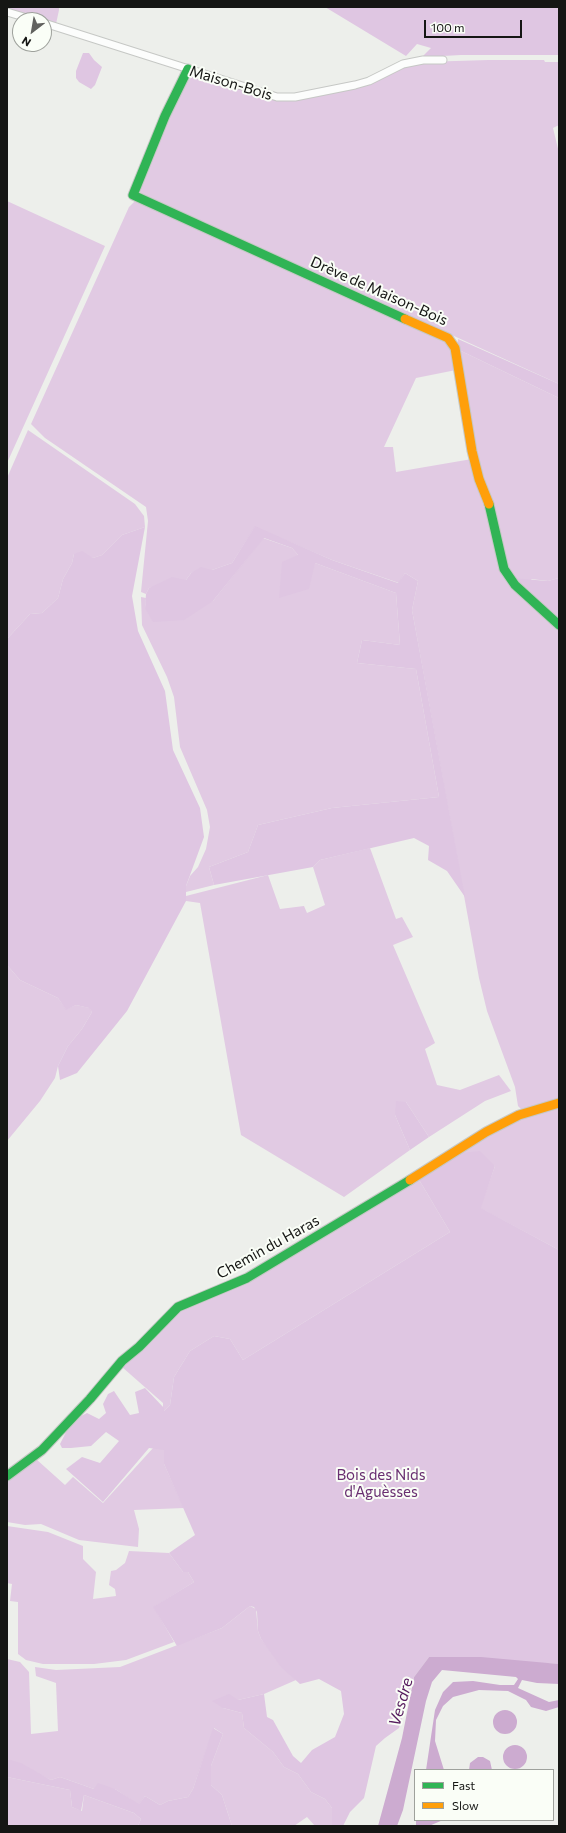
<!DOCTYPE html>
<meta charset="utf-8">
<style>
body{margin:0}
#map{position:relative;width:566px;height:1833px;overflow:hidden;background:#edefeb;font-family:Commissioner,sans-serif}
canvas{display:block}
.frame{position:absolute;inset:0;border:8px solid #151614;pointer-events:none}
.legend{position:absolute;left:414px;top:1769px;width:140px;height:52px;box-sizing:border-box;background:#fafef7;border:1px solid #9ea19c;margin:0;padding:5px 7px;list-style:none;font-size:12px;color:#151614}
.legend li{display:flex;align-items:center;gap:8px;height:20px}
.legend b{width:20px;border:1px solid #9ea19c}
.north{position:absolute;left:12px;top:12px;width:40px;height:40px;box-sizing:border-box;background:#fafef7;border:1px solid #9ea19c;border-radius:50%;rotate:211deg;font-size:11px;font-weight:700;line-height:16px;text-align:center;color:#151614}
.north::after{content:'';display:block;margin:auto;width:14px;height:18px;background:#61625f;clip-path:polygon(50% 0,100% 100%,50% 72%,0 100%)}
.scale{position:absolute;left:424px;top:20px;width:98px;height:18px;box-sizing:border-box;border:2px solid #151614;border-top:0;padding-left:5px;font-size:12px;line-height:14px;white-space:nowrap;color:#151614;-webkit-text-stroke:3px #fafef7;paint-order:stroke}
</style>
<div id="map">
<canvas width="566" height="1833"></canvas>
<div class="frame"></div>
<ul class="legend">
<li><b style="height:5px;background:#30b455"></b>Fast</li>
<li><b style="height:5px;background:#ff9f0a"></b>Slow</li>
</ul>
<div class="north">N</div>
<div class="scale">100 m</div>
</div>
<script>
const g = document.querySelector('canvas').getContext('2d');
g.lineJoin = 'round';
function fillPath(path, color) { g.fillStyle = color; g.fill(path, 'evenodd'); }
const poly = rows => new Path2D(rows.map(r => 'M' + r).join(''));
function stroke(path, color, width, dash) { g.strokeStyle = color; g.lineWidth = width; g.lineCap = dash ? 'butt' : 'round'; g.setLineDash(dash || []); g.stroke(path); }
function label(font, color, halo, rows, align = 'center') {
  g.font = font + ' Commissioner,sans-serif'; g.lineWidth = 4; g.setLineDash([]); g.textBaseline = 'middle'; g.strokeStyle = halo; g.fillStyle = color; for (const [text, x, y, turn = 0] of rows) {
    g.save(); g.translate(x, y); g.rotate((+turn || 0) * Math.PI / 180); g.textAlign = isNaN(turn) ? turn : align; if (halo) g.strokeText(text, 0, 0); g.fillText(text, 0, 0); g.restore();
  }
}
const green = poly([
 [7,7,59,7,59,10,56,24,7,9],
 [488,60,544,60,545,62,559,62,559,125,553,128,559,153,559,384,141,193,138,187,182,86,192,77,203,75,278,100,323,95,398,68,423,62],
 [136,200,448,342,452,350,456,370,416,378,384,447,393,447,396,472,472,459,477,465,457,349,559,398,559,578,548,581,531,579,559,621,559,1100,521,1109,518,1106,515,1087,487,1011,479,978,412,610,418,581,405,573,399,583,332,560,255,527,232,563,212,570,191,573,186,580,149,588,146,594,141,592,148,521,146,507,45,438,31,424,129,207],
 [7,201,105,246,7,463],
 [28,430,135,504,144,516,145,527,122,535,102,555,93,558,74,554,72,563,63,579,58,598,42,613,30,614,7,639,7,478],
 [263,538,292,548,298,555,315,563,396,593,400,645,362,640,357,663,416,669,439,797,332,808,258,825,248,852,209,867,214,885,186,892,186,886,190,876,198,867,206,849,210,827,207,810,180,747,174,697,167,677,142,625,141,597,146,598,145,608,213,601],
 [370,848,396,919,402,917,413,937,393,945,435,1043,425,1049,437,1085,460,1090,499,1075,511,1091,485,1101,429,1137,406,1102,395,1115,410,1150,344,1197,241,1135,200,903,186,901,186,896,268,875,280,909,304,906,307,913,325,905,313,867,320,860],
 [7,965,20,980,58,998,66,1009,76,1005,90,1008,92,1012,82,1029,68,1046,58,1066,55,1078,40,1101,7,1141],
 [559,1106,559,1250,480,1208,495,1166,460,1153,519,1119],
 [418,1178,450,1232,243,1360,230,1339,214,1336,190,1351,174,1377,170,1405,163,1412,163,1403,122,1367,180,1307,252,1278],
 [164,1436,164,1464,184,1508,134,1510,139,1529,138,1547,79,1540,41,1524,25,1525,7,1522,7,1480,36,1459,65,1485,73,1477,103,1503],
 [7,1526,48,1532,83,1546,83,1559,96,1572,93,1599,116,1596,115,1589,109,1585,111,1571,116,1570,125,1563,129,1551,169,1553,183,1572,188,1572,194,1582,154,1607,174,1642,126,1660,94,1664,43,1664,26,1660,18,1654,18,1602,10,1601,12,1584,7,1583],
 [250,1606,256,1609,258,1631,261,1639,296,1680,264,1694,238,1700,223,1708,242,1713,244,1728,273,1752,284,1767,298,1774,311,1792,325,1799,332,1808,332,1826,315,1826,307,1817,294,1826,232,1826,222,1795,211,1785,211,1766,223,1734,214,1728,193,1789,188,1797,168,1801,160,1805,145,1796,139,1805,115,1789,94,1789,60,1777,51,1780,7,1759,7,1659,20,1662,29,1672,31,1734,58,1731,56,1683,36,1676,35,1667,56,1670,120,1667,222,1628],
 [7,1777,70,1790,72,1807,82,1811,84,1795,134,1813,141,1819,138,1826,7,1826]
]);
const forest = poly([
 [325,7,559,7,559,55,461,55,424,57,423,56,431,48,417,44,406,56],
 [83,53,89,53,94,60,102,67,95,85,91,89,79,82,76,78,76,71],
 [458,339,559,384,559,398,457,349],
 [255,526,332,560,398,583,405,573,418,581,412,610,465,897,447,871,428,860,429,846,414,838,320,860,313,867,214,885,209,867,248,852,258,825,332,808,439,797,416,669,357,663,362,640,400,645,396,593,315,563,309,589,279,598,282,562,298,555,292,548,264,538,213,601,184,620,153,622,145,608,146,594,149,588,172,577,186,580,191,573,201,567,212,570,232,563],
 [145,527,132,596,138,631,165,691,173,750,200,808,204,837,186,886,186,901,127,1011,77,1073,60,1080,58,1066,68,1046,82,1029,92,1012,89,1008,76,1005,66,1010,58,998,20,980,7,965,7,639,30,614,42,613,58,598,63,579,72,563,74,554,82,551,93,558,102,555,122,535],
 [512,578,548,581,559,578,559,621],
 [396,1101,406,1102,429,1137,410,1150,395,1115],
 [480,1151,495,1166,481,1208,559,1250,559,1664,429,1657,414,1677,399,1728,385,1738,376,1746,364,1798,350,1812,343,1826,332,1826,332,1808,325,1799,311,1792,298,1774,284,1767,273,1752,244,1728,242,1713,223,1708,212,1701,229,1694,238,1700,264,1694,267,1717,273,1720,293,1756,301,1763,312,1750,335,1737,344,1714,341,1691,319,1679,300,1684,281,1667,261,1639,258,1631,257,1612,254,1607,250,1606,222,1628,177,1646,153,1607,194,1582,188,1572,183,1572,169,1553,195,1535,164,1464,164,1450,149,1448,103,1502,66,1469,82,1457,100,1463,119,1441,106,1432,91,1446,71,1448,62,1448,60,1444,66,1432,81,1416,87,1413,99,1419,106,1413,103,1404,108,1394,114,1391,130,1415,139,1413,135,1392,145,1388,164,1408,164,1411,170,1405,174,1377,190,1351,214,1336,230,1339,243,1360,450,1232,418,1178,460,1153],
 [213,1728,223,1734,211,1766,211,1785,222,1795,232,1826,138,1826,141,1819,134,1813,84,1795,81,1811,72,1807,70,1790,7,1777,7,1759,21,1763,51,1780,60,1777,94,1789,98,1783,115,1789,139,1804,145,1796,160,1805,168,1801,188,1797,193,1789]
]);
const water = poly([
 [429,1657,481,1657,559,1664,559,1684,537,1683,522,1680,518,1688,549,1702,559,1700,559,1707,546,1711,531,1707,526,1700,508,1691,479,1690,453,1697,443,1706,436,1720,435,1741,444,1770,426,1770,435,1710,443,1692,453,1682,473,1681,500,1685,514,1685,518,1679,516,1677,442,1670,432,1682,426,1701,403,1810,397,1826,378,1826,402,1738,414,1677],
 '493 1722a12 12 0 1 1 24 0a12 12 0 1 1-24 0Z',
 '503 1757a12 12 0 1 1 24 0a12 12 0 1 1-24 0Z',
 [478,1757,483,1757,490,1761,492,1770,469,1770,470,1763],
 [416,1820,443,1820,429,1826,416,1826]
]);
const street = poly([
 [7,12,34,20],
 [44,23,277,97,295,97,355,85,369,81,403,64,423,60,443,60]
]);
const fast = poly([
 [188,69,165,116,133,195,405,319],
 [489,504,504,569,515,585,559,625],
 [7,1476,42,1450,90,1399,122,1361,139,1347,178,1307,247,1278,410,1180]
]);
const slow = poly([
 [405,319,448,338,455,348,472,451,479,479,489,504],
 [410,1180,486,1132,519,1115,559,1103]
]);
const streetNames = [
 ["Maison-Bois",231,83,17],
 ["Drève de Maison-Bois",379,291,24],
 ["Chemin du Haras",268,1247,-29]
];
const parkNames = [
 ["Bois des Nids",381,1475],
 ["d'Aguèsses",381,1492]
];
const waterNames = [
 ["Vesdre",401,1702,-74]
];
fillPath(green, '#e1cae3');
fillPath(forest, '#dfc6e2');
fillPath(water, '#ccabd0');
stroke(street, '#c6c8c5', 9);
stroke(fast, '#c6c8c5', 11);
stroke(slow, '#c6c8c5', 11);
stroke(street, '#fcfdfc', 7);
stroke(fast, '#30b455', 9);
stroke(slow, '#ff9f0a', 9);
label('15px', '#151614', '#fafef7', streetNames);
label('15px', '#692f71', '#fafef7', parkNames);
label('italic 16px', '#581e60', '#fafef7', waterNames);
</script>
